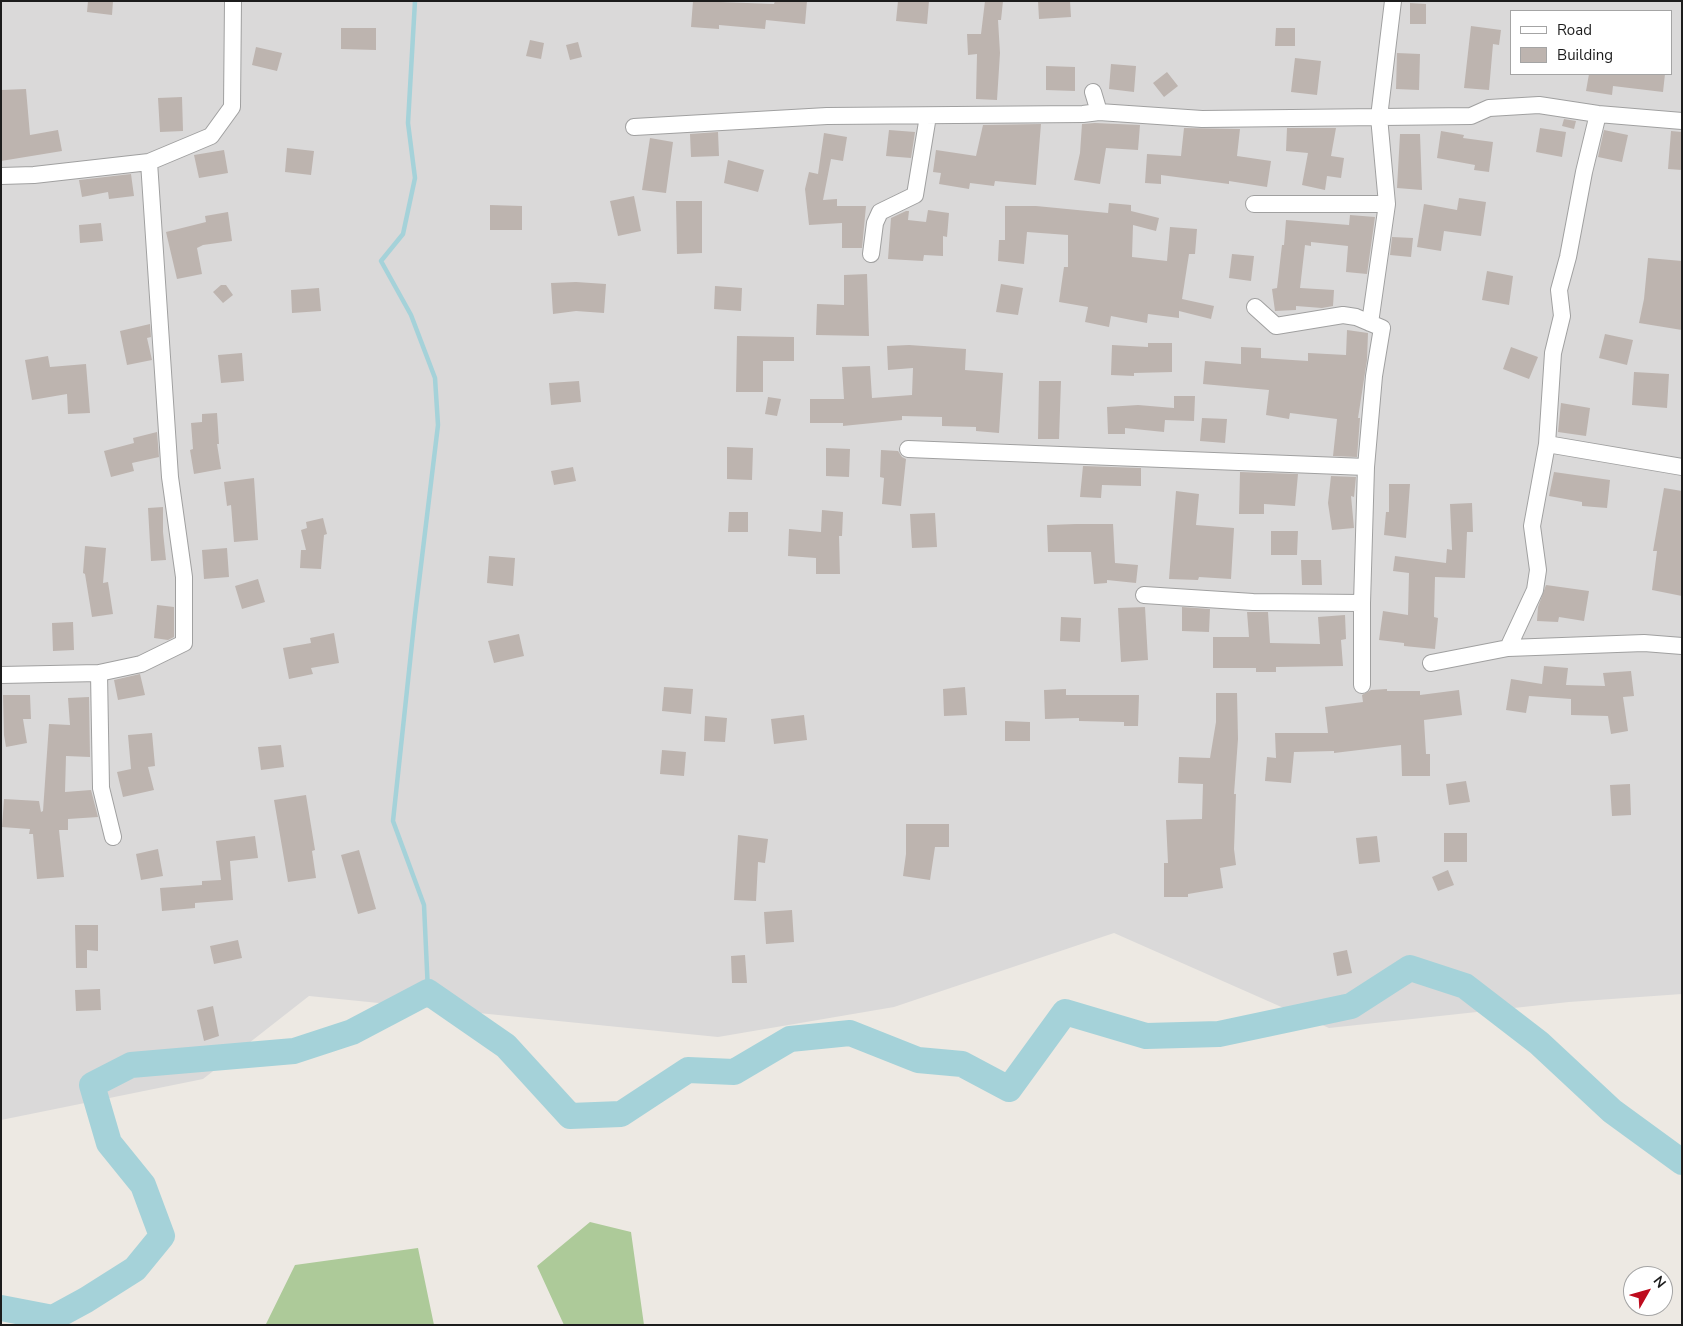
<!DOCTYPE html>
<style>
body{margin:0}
#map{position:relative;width:1683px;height:1326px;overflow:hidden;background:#ede9e3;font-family:"Nunito Sans",sans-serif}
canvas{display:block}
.frame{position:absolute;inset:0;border:2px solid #1c1c1c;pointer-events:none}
.legend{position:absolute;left:1510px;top:10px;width:162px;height:65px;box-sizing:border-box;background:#fff;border:1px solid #a4a4a4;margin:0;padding:6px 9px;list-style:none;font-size:15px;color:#1c1c1c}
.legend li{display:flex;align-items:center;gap:10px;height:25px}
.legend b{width:25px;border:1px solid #a4a4a4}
.north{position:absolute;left:1623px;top:1266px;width:50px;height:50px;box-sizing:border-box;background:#fff;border:1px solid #a4a4a4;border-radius:50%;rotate:52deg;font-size:14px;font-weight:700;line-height:20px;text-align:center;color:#1c1c1c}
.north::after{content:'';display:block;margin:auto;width:18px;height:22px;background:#be0b1d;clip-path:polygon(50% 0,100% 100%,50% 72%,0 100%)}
</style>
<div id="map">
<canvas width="1683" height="1326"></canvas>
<div class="frame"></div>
<ul class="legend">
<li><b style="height:6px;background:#fff"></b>Road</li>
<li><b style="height:14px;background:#bdb4af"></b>Building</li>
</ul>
<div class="north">N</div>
</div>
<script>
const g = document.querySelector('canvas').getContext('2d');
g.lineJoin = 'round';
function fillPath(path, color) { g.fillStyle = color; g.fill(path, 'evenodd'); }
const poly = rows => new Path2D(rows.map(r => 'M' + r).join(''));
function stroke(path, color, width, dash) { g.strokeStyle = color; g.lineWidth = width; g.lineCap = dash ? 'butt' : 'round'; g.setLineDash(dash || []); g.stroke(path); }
const residential = poly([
 [1,1,1682,1,1682,994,1569,1002,1329,1028,1114,933,894,1007,718,1037,309,996,203,1079,1,1120],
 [1512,11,1672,11,1672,74,1512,74]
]);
const forest = poly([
 [590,1222,631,1232,644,1325,564,1325,537,1266],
 [418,1248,434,1325,266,1324,295,1265]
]);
const stream = poly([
 [415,1,408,123,415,178,403,234,381,261,411,315,435,378,438,425,415,615,393,821,424,905,428,992]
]);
const river = poly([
 [1,1308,53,1318,86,1300,135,1269,162,1236,143,1185,109,1143,92,1085,131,1065,294,1051,352,1032,428,992,506,1046,570,1116,621,1114,688,1070,734,1072,790,1039,850,1033,918,1060,962,1064,1009,1089,1065,1012,1146,1036,1219,1034,1351,1006,1410,968,1465,986,1539,1043,1612,1111,1682,1162]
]);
const building = poly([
 [88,1,113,1,112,15,87,12],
 [693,1,774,4,775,1,807,1,805,24,766,20,765,29,719,25,719,29,691,27],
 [898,1,929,1,927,24,896,21],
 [985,1,1003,1,1001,20,998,20,1000,53,997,100,976,99,977,54,968,55,967,34,981,34],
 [1038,1,1070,1,1071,17,1039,19],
 [1410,3,1426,4,1426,24,1410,24],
 [1471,26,1501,30,1499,45,1493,44,1489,90,1464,88],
 [341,28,376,28,376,50,341,49],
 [1276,28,1295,28,1295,46,1275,46],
 [530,40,544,43,541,59,526,56],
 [578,42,582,57,570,60,566,45],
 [256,47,282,53,277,71,252,65],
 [1397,53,1420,54,1419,90,1396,89],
 [1295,58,1321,61,1317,95,1291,92],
 [1111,64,1136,66,1134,92,1109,89],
 [1046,66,1075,67,1075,91,1046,90],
 [1167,72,1178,86,1164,97,1153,83],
 [1589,74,1665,74,1663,92,1613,86,1612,95,1586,91],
 [26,89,30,135,58,130,62,151,1,161,1,90],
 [182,97,183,131,160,132,158,98],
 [1564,119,1576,121,1574,129,1562,126],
 [1095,123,1140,125,1138,150,1106,148,1100,184,1074,180,1080,153,1082,124],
 [1041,124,1036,185,995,181,994,186,970,183,969,189,939,184,941,173,933,172,936,150,976,156,983,125],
 [1184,128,1240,129,1237,156,1271,161,1267,187,1229,181,1229,184,1161,175,1161,184,1145,183,1147,154,1181,156],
 [1287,128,1336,128,1331,156,1344,158,1341,178,1327,176,1325,190,1302,185,1308,153,1286,151],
 [1540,128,1566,132,1562,157,1536,152],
 [889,130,915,132,911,158,886,156],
 [1604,130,1628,135,1622,162,1598,157],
 [1441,131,1464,135,1463,138,1493,142,1489,172,1474,170,1475,165,1437,158],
 [1671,131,1682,132,1682,170,1668,169],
 [718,132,719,156,691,157,690,134],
 [824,133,847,137,843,161,831,159,823,200,837,199,837,206,866,206,862,248,842,248,842,223,809,225,805,189,809,172,818,174],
 [1400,134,1420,134,1422,190,1397,188],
 [650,138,673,142,666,193,642,190],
 [287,148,314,151,311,175,285,172],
 [224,150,228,173,199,178,194,155],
 [728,160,764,170,758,192,724,183],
 [131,174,134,196,109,199,108,192,82,197,79,180],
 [634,196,641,231,618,236,610,201],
 [1459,198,1486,202,1481,236,1444,231,1441,251,1417,247,1424,204,1457,210],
 [676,201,702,201,702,253,677,254],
 [1109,203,1131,205,1131,211,1159,218,1156,231,1133,225,1132,257,1167,261,1170,227,1197,229,1195,254,1189,254,1182,299,1214,306,1211,319,1179,311,1179,318,1148,314,1147,323,1111,316,1109,327,1085,322,1088,307,1059,302,1064,267,1068,267,1068,235,1027,232,1024,264,998,261,999,240,1005,240,1005,206,1036,206,1108,213],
 [490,205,522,206,522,230,490,230],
 [928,210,949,213,947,237,943,236,943,256,924,255,923,261,888,259,891,218,906,211,909,211,908,220,926,222],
 [228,212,232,241,203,245,197,248,202,274,177,279,166,232,206,222,205,216],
 [1350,215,1375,217,1367,274,1346,272,1348,246,1311,242,1311,246,1305,245,1300,288,1334,290,1333,306,1322,308,1296,306,1296,310,1275,311,1272,289,1277,288,1282,245,1284,245,1286,220,1349,225],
 [101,223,103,241,80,243,79,225],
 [1392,237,1413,238,1411,257,1390,255],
 [1232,254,1254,256,1251,281,1229,278],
 [1648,258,1682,261,1682,330,1639,323,1644,299],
 [1487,271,1513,276,1509,305,1482,300],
 [867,274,869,336,816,335,817,304,844,305,844,275],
 [576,282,606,284,604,313,576,311,553,314,551,283],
 [1001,284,1023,288,1018,315,996,312],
 [221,285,226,285,233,295,223,303,213,292],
 [715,286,742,288,741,311,714,309],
 [319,288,321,311,292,313,291,290],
 [150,324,151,337,147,338,152,360,127,365,120,331],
 [1347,330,1368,333,1367,360,1358,418,1360,418,1357,457,1333,456,1337,419,1290,413,1289,419,1266,415,1269,390,1203,384,1205,361,1241,364,1241,347,1261,348,1261,358,1308,361,1308,353,1346,355],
 [1605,334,1633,340,1627,365,1599,358],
 [737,336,794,337,794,361,763,361,763,392,736,392],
 [1148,343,1172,343,1172,372,1134,373,1134,376,1111,375,1112,345,1148,347],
 [909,345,966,349,965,370,1003,373,999,433,976,431,976,427,942,426,942,417,902,416,902,420,843,426,843,423,810,423,810,399,844,399,842,367,870,366,872,398,912,395,913,368,888,370,887,346],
 [1511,347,1538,357,1529,379,1503,369],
 [242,353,244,381,221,383,218,355],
 [48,356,50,367,86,364,90,413,68,414,67,394,32,400,25,360],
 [1634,372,1669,374,1667,408,1632,405],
 [579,381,581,402,551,405,549,383],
 [1039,381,1061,381,1059,439,1038,439],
 [1174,396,1195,396,1194,421,1165,420,1164,432,1125,428,1125,434,1108,434,1107,407,1138,405,1174,408],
 [768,397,781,399,777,416,765,414],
 [1561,403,1590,408,1586,436,1558,432],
 [217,413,219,444,217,444,221,469,194,474,190,450,193,449,191,423,202,422,202,414],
 [1202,418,1227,419,1225,443,1200,441],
 [157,432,159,457,132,463,134,471,111,477,104,451,134,443,133,438],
 [727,447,753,448,752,480,727,479],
 [826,448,850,449,849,477,826,476],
 [881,450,898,451,902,457,906,459,901,506,882,504,884,478,880,477],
 [1083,466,1141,468,1141,486,1102,485,1101,498,1080,497],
 [573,467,576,481,554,485,551,471],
 [1240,472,1298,474,1295,506,1264,504,1264,514,1239,514],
 [1554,472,1610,480,1607,508,1582,506,1582,502,1549,496],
 [1331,476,1356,477,1354,497,1351,496,1354,528,1332,530,1328,503],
 [254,478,258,540,234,542,231,505,227,506,224,482],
 [1389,484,1410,484,1406,538,1384,535,1386,512,1389,512],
 [1664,488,1682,491,1682,596,1652,590,1657,551,1653,551],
 [1176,491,1199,494,1196,525,1234,528,1231,579,1199,577,1198,580,1169,579],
 [1472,503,1473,532,1467,532,1465,578,1435,577,1434,617,1438,618,1435,649,1404,646,1404,643,1379,640,1383,611,1408,615,1409,573,1393,571,1395,556,1446,563,1447,549,1452,550,1450,504],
 [163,507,163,532,166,560,151,561,148,508],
 [822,510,843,512,842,536,839,536,840,574,816,574,816,558,788,556,789,529,821,532],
 [729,512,748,512,748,532,728,532],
 [935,513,937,547,912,548,910,514],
 [323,518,327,534,324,535,321,569,300,568,301,550,306,550,301,530,307,528,306,522],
 [1076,524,1113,524,1115,563,1138,565,1136,583,1107,580,1107,583,1094,584,1091,552,1048,552,1047,525],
 [1271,531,1298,531,1297,555,1271,555],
 [85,546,106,548,103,583,108,582,113,614,92,617,85,574,83,573],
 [227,548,229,577,204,579,202,550],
 [489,556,515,558,513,586,487,583],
 [1301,560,1321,560,1322,585,1302,585],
 [258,579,265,602,242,609,235,586],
 [1546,585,1589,591,1584,621,1559,617,1558,622,1537,621,1538,607],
 [157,605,174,607,174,637,168,640,154,638],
 [1145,607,1148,660,1121,662,1118,608],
 [1182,607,1210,609,1209,632,1182,631],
 [1247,612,1268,612,1270,643,1320,644,1318,617,1345,615,1346,639,1341,640,1343,666,1276,667,1276,672,1256,672,1256,668,1213,668,1213,637,1249,637],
 [1061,617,1081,618,1080,642,1060,641],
 [73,622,74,650,53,651,52,623],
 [334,633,339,663,311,668,313,674,289,679,283,648,311,643,310,638],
 [519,634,524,656,494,663,488,641],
 [1544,666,1568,668,1566,685,1605,686,1603,673,1631,671,1634,696,1623,697,1628,731,1611,734,1608,716,1571,715,1571,699,1529,696,1526,713,1506,710,1511,679,1542,684],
 [140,674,145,695,118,700,114,680],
 [664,687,693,689,691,714,662,711],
 [965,687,967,715,944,716,943,689],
 [1066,689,1066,695,1139,695,1138,726,1124,726,1124,722,1079,721,1079,718,1045,719,1044,690],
 [1387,689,1387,691,1420,691,1420,695,1459,690,1462,715,1424,720,1426,754,1430,754,1430,776,1402,776,1401,745,1334,753,1334,751,1294,752,1291,783,1265,781,1267,757,1276,758,1275,733,1328,733,1325,707,1363,702,1362,695,1371,690],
 [1216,693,1237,693,1238,739,1234,794,1236,794,1234,849,1236,865,1220,868,1223,888,1188,894,1188,897,1164,897,1164,863,1168,863,1166,820,1202,819,1203,784,1178,783,1179,757,1210,758,1216,722],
 [3,695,30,695,31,719,23,719,27,743,6,747,4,735],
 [89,697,90,757,66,756,65,792,91,790,98,817,68,819,68,830,59,830,64,877,37,879,33,834,29,834,30,829,2,827,4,799,39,801,41,812,43,811,49,724,70,725,68,698],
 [804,715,807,740,774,744,771,719],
 [705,716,727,718,725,742,704,741],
 [1005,721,1030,722,1030,741,1005,741],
 [152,733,155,766,148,767,154,790,123,797,117,772,131,769,128,735],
 [281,745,284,767,261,770,258,747],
 [662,750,686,752,684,776,660,774],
 [1466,781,1470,802,1449,805,1446,784],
 [1630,784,1631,815,1612,816,1610,785],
 [306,795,315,850,312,851,316,878,288,882,274,800],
 [906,824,949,824,949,847,935,847,930,880,903,876,906,854],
 [1444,833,1467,833,1467,862,1444,862],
 [738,835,768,839,765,863,758,862,756,901,734,900],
 [255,836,258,858,230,861,233,900,195,903,195,908,162,911,160,888,202,885,202,881,221,880,216,841],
 [1377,836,1380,862,1359,864,1356,838],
 [158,849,163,876,141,880,136,854],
 [359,850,376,909,358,914,341,855],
 [1448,870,1454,885,1438,891,1432,877],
 [792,910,794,942,766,944,764,912],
 [75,925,98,925,98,951,87,950,87,968,76,968],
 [238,940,242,958,214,964,210,946],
 [1347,950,1352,973,1337,976,1333,953],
 [745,955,747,983,732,983,731,956],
 [100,989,101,1010,76,1011,75,990],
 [213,1006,219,1036,204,1041,197,1010]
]);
const street = poly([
 [1093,92,1099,112],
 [634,127,827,116,1083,114,1099,112,1202,119,1471,116,1489,108,1539,105,1598,114,1682,121],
 [1,176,34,175,149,162,211,136,232,107,233,1],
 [1254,204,1387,204],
 [871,254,875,223,880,212,915,195,928,116],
 [1255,307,1276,326,1343,315,1356,317,1382,328,1374,376,1366,467,1362,603,1362,685],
 [1370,323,1387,204,1379,117,1393,1],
 [1547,444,1682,467],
 [908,449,1366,467],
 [1144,595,1253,602,1362,603],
 [1508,648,1535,590,1538,570,1532,526,1547,444,1553,353,1562,316,1559,290,1568,257,1584,172,1598,114],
 [1431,663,1508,648,1644,643,1682,646],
 [99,673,101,788,113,837],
 [1,675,99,673,141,664,184,643,184,577,170,477,149,162]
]);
fillPath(residential, '#dad9d9');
fillPath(forest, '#adca99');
stroke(stream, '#a5d2d9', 4.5);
stroke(river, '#a5d2d9', 26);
fillPath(building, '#bdb4af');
stroke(street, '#a0a0a0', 18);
stroke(street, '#fff', 16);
</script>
